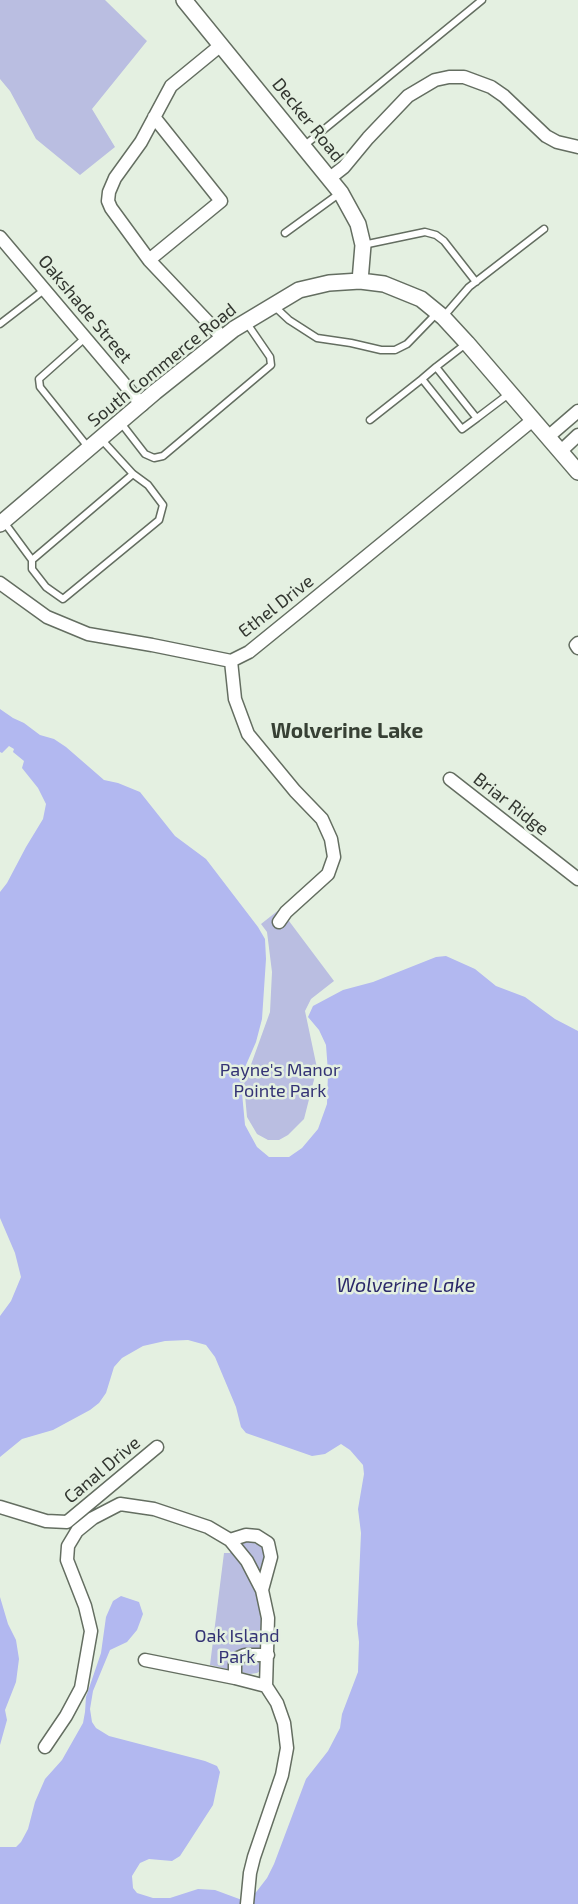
<!DOCTYPE html>
<style>
body{margin:0}
canvas{display:block;background:#e4f0e1}
</style>
<canvas width="578" height="1904"></canvas>
<script>
const g = document.querySelector('canvas').getContext('2d');
g.lineJoin = 'round';
function fillPath(path, color) { g.fillStyle = color; g.fill(path, 'evenodd'); }
const poly = rows => new Path2D(rows.map(r => 'M' + r).join(''));
function stroke(path, color, width, dash) { g.strokeStyle = color; g.lineWidth = width; g.lineCap = dash ? 'butt' : 'round'; g.setLineDash(dash || []); g.stroke(path); }
function label(font, color, halo, rows, align = 'center') {
  g.font = font + ' "Exo 2",sans-serif'; g.lineWidth = 5; g.setLineDash([]); g.textBaseline = 'middle'; g.strokeStyle = halo; g.fillStyle = color; for (const [text, x, y, turn = 0] of rows) {
    g.save(); g.translate(x, y); g.rotate((+turn || 0) * Math.PI / 180); g.textAlign = isNaN(turn) ? turn : align; if (halo) g.strokeText(text, 0, 0); g.fillText(text, 0, 0); g.restore();
  }
}
const green = poly([
 [0,0,105,0,147,41,92,109,115,147,80,175,36,139,10,91,0,79],
 [280,909,334,981,311,999,305,1011,317,1068,304,1119,288,1135,279,1140,268,1140,257,1134,247,1117,244,1084,270,1012,272,972,267,932,261,924],
 [244,1540,261,1545,266,1552,261,1604,264,1668,257,1673,250,1674,210,1665,224,1553,230,1553,231,1549]
]);
const water = poly([
 [0,709,13,718,24,723,40,735,54,739,66,747,104,780,118,783,140,792,175,836,206,859,258,927,265,939,266,959,262,1019,256,1042,246,1065,242,1093,245,1125,257,1147,269,1157,289,1157,302,1148,318,1129,327,1104,328,1072,326,1045,319,1030,308,1017,313,1006,343,990,373,982,436,957,446,956,475,969,496,986,525,997,555,1019,578,1031,578,1904,0,1904,0,1847,16,1847,21,1842,28,1829,35,1802,45,1779,62,1760,83,1723,85,1712,86,1697,101,1653,106,1617,113,1601,121,1596,139,1602,143,1614,137,1630,127,1642,110,1650,93,1691,90,1709,92,1722,96,1728,109,1736,205,1761,217,1766,220,1772,213,1805,180,1856,172,1861,149,1859,140,1863,132,1876,133,1888,137,1893,153,1898,170,1898,198,1889,215,1890,242,1900,252,1897,257,1891,267,1878,274,1864,306,1779,328,1751,340,1728,342,1714,358,1672,359,1642,357,1624,361,1533,358,1509,364,1474,363,1465,350,1450,341,1444,325,1454,312,1456,246,1433,241,1427,236,1407,215,1357,206,1345,188,1340,165,1341,143,1346,122,1358,114,1367,106,1393,99,1403,90,1410,53,1430,22,1439,0,1457,0,1316,11,1301,21,1277,15,1253,0,1218,0,892,7,883,26,847,43,819,46,804,38,788,22,768,24,761,13,752,14,749,9,746,2,753,0,752],
 [0,1597,8,1624,16,1640,19,1659,16,1682,5,1710,7,1720,0,1745]
]);
const service = poly([
 [305,145,482,0],
 [285,233,340,193],
 [363,245,425,232,436,235,444,241,476,282],
 [274,306,289,320,317,338,351,343,381,350,395,350,407,344,438,312],
 [444,316,469,287,544,229],
 [0,324,44,290],
 [85,338,39,379,40,387,88,447],
 [467,343,436,367,475,416,477,418,510,393],
 [436,367,422,379,462,429,477,418],
 [370,420,422,379],
 [121,423,145,454,154,458,163,456,271,365,270,357,246,322],
 [4,522,32,560,32,569,46,587,63,599,159,520,163,505,148,485,133,474,101,439],
 [32,560,133,474]
]);
const minor = poly([
 [221,45,171,86,141,142,115,178,109,192,108,201,111,208,149,260,223,338],
 [330,178,344,167,368,138,408,96,435,80,449,77,464,77,491,87,504,96,546,136,557,142,578,147],
 [0,237,142,405],
 [149,260,221,201,154,117],
 [549,436,578,411],
 [561,451,578,435],
 [0,583,47,617,88,634,152,645,231,661,249,652,302,609,534,419],
 [578,643,576,645,578,648],
 [231,661,235,699,248,734,295,791,322,819,331,839,334,857,328,874,286,912,279,922],
 [450,779,578,879],
 [0,1507,46,1521,67,1522,157,1447],
 [230,1540,246,1535,257,1536,268,1543,271,1557,262,1590],
 [145,1660,235,1678,266,1686,277,1703,284,1723,287,1748,282,1775,254,1857,250,1873,247,1904],
 [235,1678,235,1664,238,1658,245,1655,268,1655],
 [45,1747,66,1716,81,1688,91,1631,85,1606,67,1560,68,1546,77,1531,93,1518,120,1504,154,1509,208,1527,230,1540,247,1561,262,1590,268,1618,266,1686]
]);
const tertiary = poly([
 [184,0,341,193,358,224,363,245,360,281],
 [0,524,155,392,234,329,299,290,329,283,360,281,384,284,421,299,443,317,467,343,578,472]
]);
const streetNames = [
 ["Decker Road",308,120,51],
 ["Oakshade Street",85,309,50],
 ["South Commerce Road",162,365,-39],
 ["Ethel Drive",276,606,-38],
 ["Briar Ridge",511,804,38],
 ["Canal Drive",102,1470,-40]
];
const parkNames = [
 ["Payne's Manor",280,1070],
 ["Pointe Park",280,1091],
 ["Oak Island",237,1636],
 ["Park",237,1657]
];
const waterNames = [
 ["Wolverine Lake",406,1285]
];
const quarterNames = [
 ["Wolverine Lake",347,731]
];
fillPath(green, '#babee1');
fillPath(water, '#b2b8f0');
stroke(service, '#646e61', 9);
stroke(minor, '#646e61', 15);
stroke(tertiary, '#646e61', 18);
stroke(service, '#fff', 6);
stroke(minor, '#fff', 12);
stroke(tertiary, '#fff', 15);
label('18px', '#323630', '#e4f0e1', streetNames);
label('18px', '#343375', '#e4f0e1', parkNames);
label('italic 20px', '#2b2869', '#e4f0e1', waterNames);
label('bold 21px', '#374034', '#e4f0e1', quarterNames);
</script>
